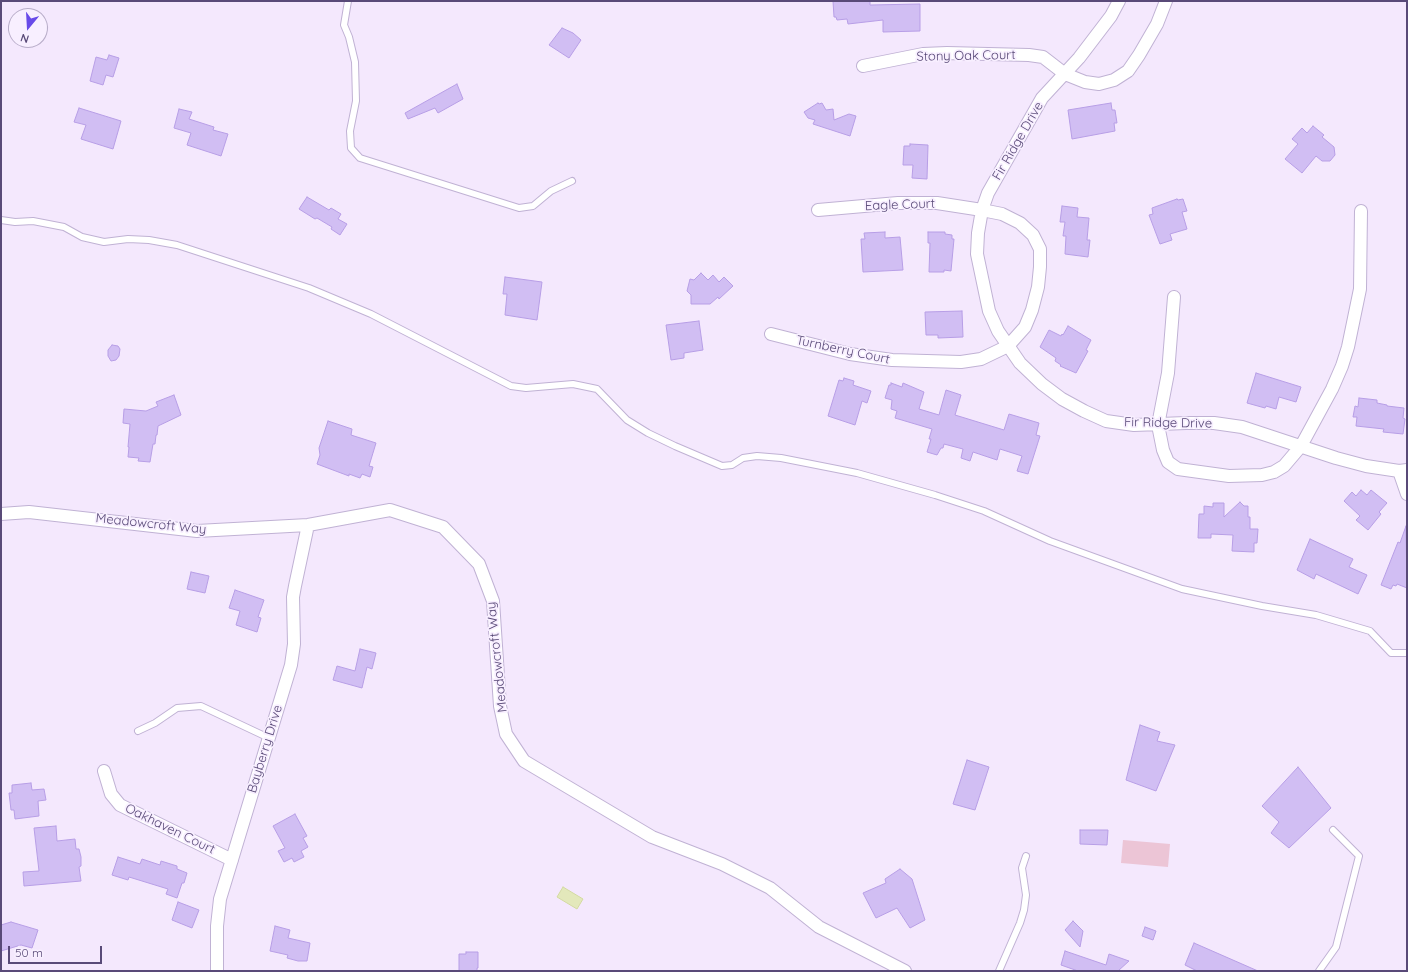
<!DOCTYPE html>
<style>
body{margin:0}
#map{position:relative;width:1408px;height:972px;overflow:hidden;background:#f4e8fd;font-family:Quicksand,sans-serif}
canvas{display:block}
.frame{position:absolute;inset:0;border:2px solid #594a78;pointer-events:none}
.north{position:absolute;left:8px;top:8px;width:40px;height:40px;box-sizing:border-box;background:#f8efff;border:1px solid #b8adc9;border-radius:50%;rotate:198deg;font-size:11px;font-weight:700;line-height:16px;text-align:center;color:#594a78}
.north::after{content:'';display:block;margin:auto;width:14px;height:18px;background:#684ae9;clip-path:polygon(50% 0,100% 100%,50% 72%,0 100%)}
.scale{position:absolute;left:8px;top:946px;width:94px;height:18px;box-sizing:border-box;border:2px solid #594a78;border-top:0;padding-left:5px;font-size:12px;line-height:14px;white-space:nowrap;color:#594a78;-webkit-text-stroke:3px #f8efff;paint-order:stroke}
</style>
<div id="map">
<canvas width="1408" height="972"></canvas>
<div class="frame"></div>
<div class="north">N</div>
<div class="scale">50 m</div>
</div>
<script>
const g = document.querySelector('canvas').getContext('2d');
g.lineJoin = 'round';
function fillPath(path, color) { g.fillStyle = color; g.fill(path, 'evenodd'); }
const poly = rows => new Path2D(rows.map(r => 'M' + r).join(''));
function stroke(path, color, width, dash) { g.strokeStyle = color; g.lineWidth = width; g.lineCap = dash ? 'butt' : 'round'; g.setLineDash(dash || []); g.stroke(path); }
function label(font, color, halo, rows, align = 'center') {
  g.font = font + ' Quicksand,sans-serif'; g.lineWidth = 3.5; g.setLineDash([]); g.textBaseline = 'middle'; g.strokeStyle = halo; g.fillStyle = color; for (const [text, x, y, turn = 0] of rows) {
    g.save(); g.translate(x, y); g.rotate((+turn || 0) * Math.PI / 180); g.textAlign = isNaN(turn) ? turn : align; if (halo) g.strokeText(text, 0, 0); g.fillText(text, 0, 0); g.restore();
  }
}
const green = poly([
 [1123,840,1170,844,1168,867,1121,863]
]);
const water = poly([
 [563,887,583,899,577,909,557,897,563,887]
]);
const building = poly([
 [833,1,870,1,870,5,920,4,920,31,883,32,883,20,848,24,847,19,837,20,836,17,834,17,833,1],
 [562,28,573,33,581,40,569,58,549,45,562,28],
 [109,55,119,58,113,77,106,75,103,85,90,81,96,57,107,60,109,55],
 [457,84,463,99,438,113,435,108,408,119,405,113,457,84],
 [818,103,819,104,822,103,826,110,833,109,834,120,849,114,856,116,850,136,813,124,815,120,808,118,804,112,818,103],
 [1111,103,1112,110,1115,110,1117,123,1114,123,1115,131,1072,139,1068,110,1111,103],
 [79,108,121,121,113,149,81,139,86,125,74,122,79,108],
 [179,109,192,112,189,119,214,127,213,130,228,134,221,156,187,145,191,133,174,128,179,109],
 [1313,126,1324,135,1322,137,1334,147,1335,155,1330,161,1322,161,1316,156,1302,173,1285,159,1298,144,1292,139,1302,128,1307,133,1313,126],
 [910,144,928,145,927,179,912,178,913,165,903,165,904,146,910,146,910,144],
 [307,197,329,210,331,208,341,214,338,219,347,224,340,235,331,229,332,227,317,218,315,219,299,209,307,197],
 [1177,199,1178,200,1183,199,1187,211,1182,212,1187,229,1170,234,1172,240,1160,244,1149,215,1153,214,1152,208,1177,199],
 [1062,206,1078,208,1077,217,1089,218,1087,240,1090,240,1088,257,1065,254,1066,236,1063,236,1065,222,1060,222,1062,206],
 [885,232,885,238,900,237,903,270,863,272,861,239,865,239,864,233,885,232],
 [928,232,945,232,945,234,952,235,952,239,954,239,951,271,944,270,944,272,929,272,930,243,928,243,928,232],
 [701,273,708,280,713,275,719,282,724,277,733,286,719,299,718,297,710,304,691,304,691,295,687,291,690,279,694,280,701,273],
 [505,277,542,282,537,320,505,315,507,294,503,294,505,277],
 [962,311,963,337,938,338,938,335,926,335,925,312,962,311],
 [699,321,703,350,684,353,684,358,671,360,666,325,699,321],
 [1068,326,1091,340,1086,350,1088,351,1076,373,1060,366,1061,365,1055,361,1056,358,1040,347,1049,330,1061,336,1062,334,1063,335,1068,326],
 [112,345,118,346,120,349,119,356,116,360,111,361,108,356,108,350,112,345],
 [1256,373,1301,387,1296,402,1279,397,1276,409,1266,406,1265,408,1247,403,1256,373],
 [844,378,854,381,853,385,871,391,867,403,862,401,855,425,828,416,839,380,843,381,844,378],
 [891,383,902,387,903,383,924,392,919,409,939,415,946,390,961,395,955,415,1004,430,1009,414,1039,423,1036,435,1040,436,1028,474,1017,471,1022,456,1000,449,997,460,973,452,970,461,961,458,963,449,944,444,943,448,941,448,937,455,927,452,931,439,929,439,932,429,895,418,897,411,891,409,892,400,885,398,889,385,891,385,891,383],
 [174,395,181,415,158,426,157,435,156,435,155,444,153,444,150,462,138,461,139,458,128,457,129,447,128,447,130,424,123,423,124,409,146,411,158,406,156,402,174,395],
 [1359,398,1377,400,1377,403,1387,405,1387,406,1404,408,1403,418,1405,419,1403,434,1383,432,1384,429,1356,426,1357,417,1353,417,1355,406,1358,407,1359,398],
 [328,421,352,429,351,435,376,443,369,466,373,467,370,477,362,474,360,478,349,474,349,476,317,464,320,455,319,448,328,421],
 [1361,490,1367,495,1371,490,1387,503,1379,512,1381,514,1368,530,1356,520,1360,516,1344,501,1352,492,1356,496,1361,490],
 [1240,502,1244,506,1248,506,1248,517,1250,517,1250,529,1258,529,1257,543,1254,543,1254,552,1232,551,1233,535,1211,534,1211,538,1198,538,1199,514,1204,514,1204,506,1213,507,1213,503,1224,503,1224,517,1240,502],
 [1406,526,1407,588,1397,584,1396,586,1393,585,1391,589,1381,585,1398,542,1400,543,1406,526],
 [1310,539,1353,559,1349,567,1367,575,1358,594,1316,574,1314,579,1297,570,1310,539],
 [191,572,209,576,205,593,187,589,191,572],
 [235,590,264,600,258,617,261,618,257,632,236,625,240,611,229,608,235,590],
 [360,649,376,653,372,669,367,667,362,688,333,680,337,666,355,671,360,649],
 [1140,725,1160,732,1157,741,1175,745,1156,791,1126,780,1140,725],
 [967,760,989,767,975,810,953,804,967,760],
 [1298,767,1331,808,1289,848,1271,833,1279,822,1262,806,1298,767],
 [31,783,32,790,44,789,46,800,38,801,39,816,15,819,14,810,11,810,9,793,12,793,12,785,31,783],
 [295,814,307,836,303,838,308,847,301,851,304,857,294,862,292,858,284,862,278,851,285,848,273,826,295,814],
 [56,826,57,841,75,839,76,849,79,849,81,857,81,866,79,867,81,881,24,886,23,872,39,871,34,828,56,826],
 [1080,830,1108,830,1107,845,1080,844,1080,830],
 [118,857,140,864,142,859,160,865,161,861,177,866,177,869,187,873,184,883,182,883,177,898,166,894,168,889,129,877,128,880,112,875,118,857],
 [900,869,912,879,925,920,910,928,897,908,876,918,863,893,886,883,885,879,900,869],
 [178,902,199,910,192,928,172,920,178,902],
 [1073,921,1083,931,1080,947,1065,930,1073,921],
 [11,922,38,930,32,948,21,945,1,951,1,925,11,922],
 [275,926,290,930,288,938,310,943,307,961,298,961,287,958,288,955,270,951,275,926],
 [1145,927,1156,931,1153,940,1142,936,1145,927],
 [1194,943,1258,971,1197,971,1185,965,1194,943],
 [1065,951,1106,965,1109,954,1129,961,1118,971,1078,971,1061,965,1065,951],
 [466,952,478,952,478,968,477,968,477,971,459,971,459,954,466,954,466,952]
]);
const service = poly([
 [348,1,344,25,349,37,355,62,356,101,350,131,351,148,360,158,519,208,533,206,551,191,572,181],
 [1,220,15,222,33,221,64,227,82,237,104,242,128,239,149,240,177,245,309,288,371,314,511,386,526,388,573,384,597,389,627,420,648,433,675,446,722,466,732,465,743,458,757,456,781,458,857,473,935,495,984,511,1050,541,1182,589,1262,606,1316,615,1370,631,1391,653,1407,653],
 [138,731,155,723,177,708,201,706,269,738],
 [999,971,1020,923,1024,910,1026,895,1022,868,1026,856],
 [1319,971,1336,947,1359,856,1333,830]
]);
const minor = poly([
 [1119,1,1111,16,1079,58,1042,98,988,193,982,210,978,233,977,254,989,311,998,331,1020,363,1042,384,1062,399,1084,411,1106,421,1134,425,1186,423,1214,423,1242,427,1336,458,1366,466,1399,471,1407,470],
 [863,66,923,54,947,53,1029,55,1043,57,1065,74,1085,82,1099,84,1114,80,1128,71,1139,55,1157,24,1166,1],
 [1174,297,1168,373,1158,425,1163,450,1168,462,1178,469,1229,476,1262,475,1274,472,1284,466,1301,446,1332,389,1342,366,1348,347,1360,289,1361,211],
 [771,334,850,354,892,360,961,362,981,359,1008,346,1025,327,1032,310,1038,287,1040,267,1040,249,1033,235,1020,223,1002,214,982,210,937,203,898,203,818,210],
 [1399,471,1407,494],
 [1,514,29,512,197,531,308,525,390,510,443,527,479,564,493,601,500,706,506,734,524,761,652,837,722,864,770,888,819,927,905,971],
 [104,771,111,794,120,805,232,860],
 [217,971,217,926,220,899,291,665,294,644,293,597,295,586,308,525]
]);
const streetNames = [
 ["Stony Oak Court",966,56,-1],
 ["Fir Ridge Drive",1018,141,-60],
 ["Eagle Court",900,205,-2],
 ["Turnberry Court",843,350,12],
 ["Fir Ridge Drive",1168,423,1],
 ["Meadowcroft Way",151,524,6],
 ["Meadowcroft Way",497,657,-96],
 ["Bayberry Drive",265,749,-73],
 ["Oakhaven Court",170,829,26]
];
fillPath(green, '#ecc5d6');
fillPath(water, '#e3e8bb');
stroke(water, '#d3daa1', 1);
fillPath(building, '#d1bef3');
stroke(building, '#b79ee6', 1);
stroke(service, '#c0b2d4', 8);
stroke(minor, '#c0b2d4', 14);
stroke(service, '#fff', 6);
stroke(minor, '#fff', 12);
label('13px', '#594a78', '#f8efff', streetNames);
</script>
